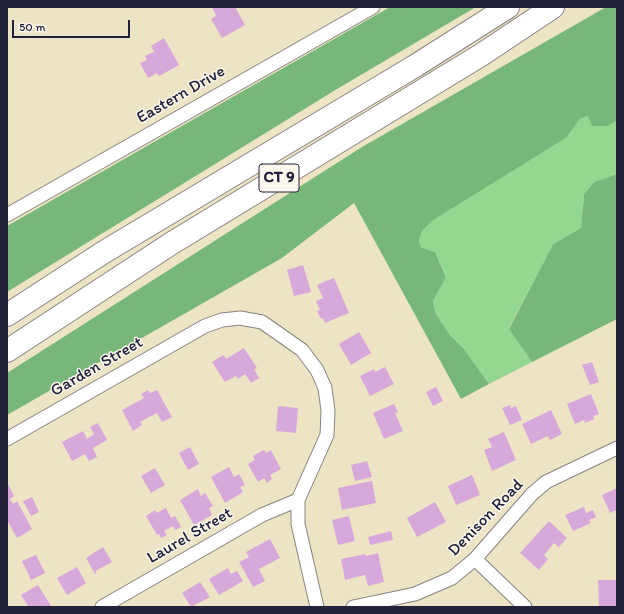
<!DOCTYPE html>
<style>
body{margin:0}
#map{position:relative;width:624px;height:614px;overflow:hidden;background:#ede4c5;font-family:Itim,sans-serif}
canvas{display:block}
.frame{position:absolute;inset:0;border:8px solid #22223b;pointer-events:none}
.scale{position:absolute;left:12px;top:20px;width:118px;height:18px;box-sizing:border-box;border:2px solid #22223b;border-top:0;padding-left:5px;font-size:12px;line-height:14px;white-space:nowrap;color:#22223b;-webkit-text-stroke:3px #fbf7ec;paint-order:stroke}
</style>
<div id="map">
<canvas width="624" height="614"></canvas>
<div class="frame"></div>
<div class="scale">50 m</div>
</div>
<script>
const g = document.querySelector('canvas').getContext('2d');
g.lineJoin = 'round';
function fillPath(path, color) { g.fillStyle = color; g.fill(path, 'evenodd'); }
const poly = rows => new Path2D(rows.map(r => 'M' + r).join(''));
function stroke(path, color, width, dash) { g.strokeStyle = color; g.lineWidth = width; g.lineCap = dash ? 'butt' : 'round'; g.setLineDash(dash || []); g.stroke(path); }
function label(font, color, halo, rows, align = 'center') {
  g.font = font + ' Itim,sans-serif'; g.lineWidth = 3; g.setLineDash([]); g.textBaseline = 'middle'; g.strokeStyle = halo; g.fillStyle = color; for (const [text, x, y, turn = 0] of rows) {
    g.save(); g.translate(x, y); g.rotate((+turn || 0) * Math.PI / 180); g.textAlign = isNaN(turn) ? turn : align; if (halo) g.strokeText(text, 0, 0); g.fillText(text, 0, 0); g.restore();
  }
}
const green = poly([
 [588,116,593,126,607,126,617,121,617,174,594,182,584,194,581,228,553,244,509,328,532,362,489,384,464,349,450,335,436,314,433,301,446,276,435,252,421,247,419,241,422,231,432,221,566,138,580,119]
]);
const forest = poly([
 [390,7,476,7,337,89,7,292,7,226],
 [606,7,617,7,617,121,607,126,592,126,588,116,580,119,566,138,432,221,422,231,419,241,421,247,435,252,446,277,433,301,436,314,450,335,464,349,489,384,461,399,354,203,282,258,7,415,7,373,362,147],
 [617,174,617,319,532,362,509,329,553,244,581,228,584,194,594,182]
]);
const building = poly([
 [212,7,235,7,245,25,222,38,211,19,216,16],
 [164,38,179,65,159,76,157,73,148,78,140,63,147,60,145,56,154,52,151,46],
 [303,265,311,292,294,296,287,270],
 [334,278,349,313,325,323,323,318,321,319,317,311,320,310,316,301,323,298,317,285],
 [359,332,371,353,351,365,339,344],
 [244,348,257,368,254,369,259,378,251,383,245,374,238,379,236,376,225,382,212,362,223,355,226,359],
 [592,362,599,382,590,385,582,365],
 [385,367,394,384,370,396,360,376,374,369,375,372],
 [436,387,443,401,433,406,426,392],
 [148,390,150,393,157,390,172,417,162,422,157,413,140,422,142,425,133,431,122,410,144,398,141,394],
 [591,394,599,414,593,416,594,419,585,423,584,420,575,424,567,404],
 [394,404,398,412,395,413,403,431,384,439,373,413],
 [510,405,511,408,516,406,522,420,510,425,502,408],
 [278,406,298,408,296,433,276,431],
 [551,410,562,434,550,440,548,436,531,444,522,424],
 [98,423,107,440,93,448,97,457,89,461,85,454,72,461,62,442,83,431,87,439,94,434,90,427],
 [504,432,516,460,492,471,484,450,492,447,488,439],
 [190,447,199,464,188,470,179,453],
 [264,450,266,453,271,450,281,469,270,475,272,479,267,483,264,478,258,482,248,464,255,460,253,456],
 [367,461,372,477,355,481,351,465],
 [229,467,234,477,239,474,245,485,240,487,243,492,225,503,211,477],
 [155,468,165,485,151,493,141,476],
 [472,475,480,495,456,505,448,486],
 [372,481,376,503,342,510,338,488],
 [7,482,14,496,10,499,13,504,17,501,32,529,17,538,7,520],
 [617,488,617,510,610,513,602,495],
 [198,489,201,496,205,493,213,506,209,508,212,515,194,525,180,500],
 [32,497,39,512,31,516,23,501],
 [435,502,446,522,417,537,407,518],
 [584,507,586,513,593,510,596,517,589,520,591,523,573,531,565,515],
 [166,508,171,518,175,516,181,527,175,530,173,526,164,531,167,535,161,538,159,534,157,535,146,516,155,510,157,513],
 [349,516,355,541,338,545,332,520],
 [549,521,567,538,559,547,554,543,544,555,548,559,539,570,520,553],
 [391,531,393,540,370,545,368,537],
 [270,539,280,558,259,569,265,581,253,587,239,562,249,557,246,552],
 [103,547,112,562,95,571,97,574,95,574,86,558],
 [378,553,384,582,368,586,365,575,345,580,341,559,365,554,366,556],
 [36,555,45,573,31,580,22,561],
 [77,567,86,583,67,595,57,578],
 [228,568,231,574,237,571,243,581,219,595,209,579],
 [598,580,617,580,617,607,599,607],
 [200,582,210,597,191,607,182,593],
 [38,585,51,606,49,607,29,607,21,595]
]);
const minor = poly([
 [7,215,373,7],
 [7,439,205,326,222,320,240,318,262,322,302,350,317,370,325,388,328,411,327,435,298,500,298,524,317,607],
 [475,559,525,607],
 [102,607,262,515,298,500],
 [353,607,415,594,452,578,475,559,532,494,546,482,617,448]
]);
const motorway = poly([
 [7,315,104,252,415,66,508,7],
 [7,351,172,243,481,55,553,7]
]);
const shields = [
 [279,178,40]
];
const shieldNames = [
 ["CT 9",279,178]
];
const streetNames = [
 ["Eastern Drive",181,95,-30],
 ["Garden Street",97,367,-30],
 ["Denison Road",486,518,-46],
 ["Laurel Street",190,536,-30]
];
fillPath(green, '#94d790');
fillPath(forest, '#77b87a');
fillPath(building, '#d7a8da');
stroke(minor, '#888380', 15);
stroke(motorway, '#888380', 24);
stroke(minor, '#fff', 13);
stroke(motorway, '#fff', 22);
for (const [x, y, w] of shields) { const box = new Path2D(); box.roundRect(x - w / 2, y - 14, w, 28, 3); g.fillStyle = '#fbf7ec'; g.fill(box); stroke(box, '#22223b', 1); }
label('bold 16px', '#22223b', null, shieldNames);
label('17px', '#22223b', '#fbf7ec', streetNames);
</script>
